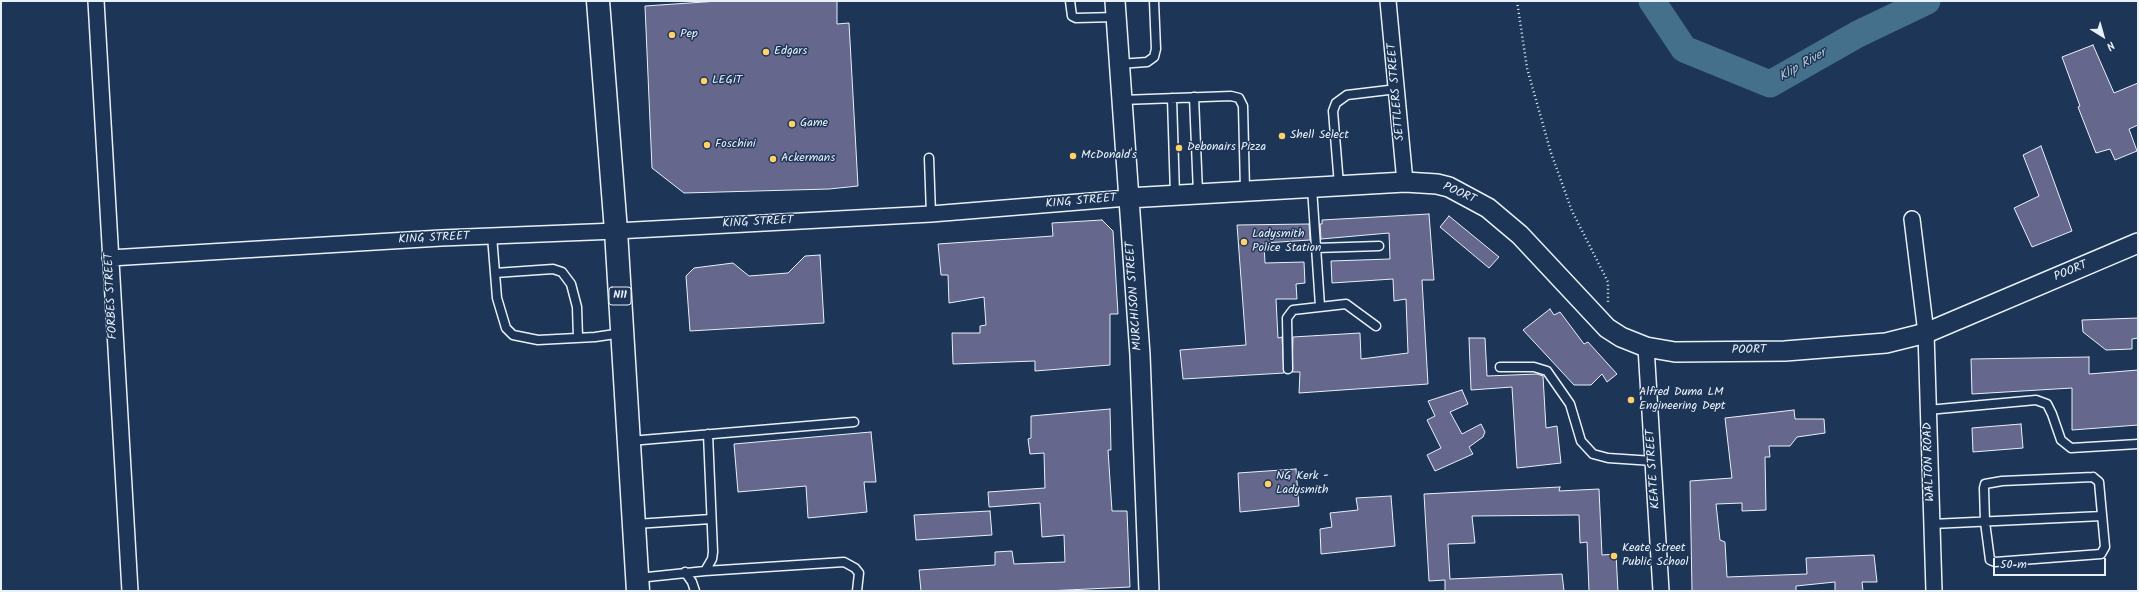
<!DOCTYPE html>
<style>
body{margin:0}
#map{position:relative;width:2139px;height:592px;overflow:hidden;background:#1d3557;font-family:Kalam,sans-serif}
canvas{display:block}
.frame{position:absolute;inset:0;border:2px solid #e8f1f8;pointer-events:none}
.north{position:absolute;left:2083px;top:16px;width:40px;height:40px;-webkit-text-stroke:3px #1d3557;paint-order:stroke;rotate:143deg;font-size:11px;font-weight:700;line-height:16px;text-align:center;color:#e8f1f8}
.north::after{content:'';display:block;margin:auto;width:14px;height:18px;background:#e8f1f8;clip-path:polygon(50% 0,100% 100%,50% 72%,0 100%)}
.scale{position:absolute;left:1993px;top:558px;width:113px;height:18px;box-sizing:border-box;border:2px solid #e8f1f8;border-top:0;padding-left:5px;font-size:12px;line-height:14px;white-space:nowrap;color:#e8f1f8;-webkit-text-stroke:3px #1d3557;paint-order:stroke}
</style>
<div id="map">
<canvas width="2139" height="592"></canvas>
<div class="frame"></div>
<div class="north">N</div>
<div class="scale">50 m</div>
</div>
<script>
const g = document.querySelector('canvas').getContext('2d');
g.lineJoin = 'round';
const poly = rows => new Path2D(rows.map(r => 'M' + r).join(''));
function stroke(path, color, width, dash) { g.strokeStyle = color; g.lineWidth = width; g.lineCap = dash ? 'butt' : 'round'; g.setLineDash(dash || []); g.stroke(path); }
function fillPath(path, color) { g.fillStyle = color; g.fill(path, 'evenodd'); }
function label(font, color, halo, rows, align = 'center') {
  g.font = font + ' Kalam,sans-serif'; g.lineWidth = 3; g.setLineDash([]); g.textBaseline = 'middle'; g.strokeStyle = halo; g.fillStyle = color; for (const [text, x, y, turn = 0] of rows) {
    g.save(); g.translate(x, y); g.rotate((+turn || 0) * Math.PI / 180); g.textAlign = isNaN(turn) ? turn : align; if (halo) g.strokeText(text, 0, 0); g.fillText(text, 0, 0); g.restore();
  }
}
const river = poly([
 [1652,1,1684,49,1770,84,1858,34,1927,1]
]);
const building = poly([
 [719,1,837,1,837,24,849,23,858,186,829,189,684,193,652,168,645,6,719,1],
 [2093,45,2114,93,2138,83,2138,125,2129,129,2137,151,2115,160,2110,149,2096,153,2078,107,2080,106,2062,57,2093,45],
 [2041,146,2072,231,2032,247,2014,208,2039,196,2023,155,2041,146],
 [1429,214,1434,280,1422,280,1428,384,1299,393,1300,372,1292,372,1293,337,1360,333,1361,359,1408,353,1406,299,1394,301,1393,279,1332,283,1331,261,1390,259,1389,233,1321,239,1320,224,1322,224,1322,220,1429,214],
 [1449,216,1499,257,1489,268,1440,227,1449,216],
 [1102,220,1113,231,1118,314,1110,314,1110,365,1035,371,1035,361,953,364,952,333,980,333,980,326,986,325,984,297,949,303,948,275,941,275,938,244,1053,236,1052,223,1102,220],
 [1309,224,1310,240,1264,243,1265,263,1304,262,1305,283,1296,284,1297,299,1276,299,1278,338,1282,337,1284,373,1183,379,1180,350,1246,345,1237,225,1309,224],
 [820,255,824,323,690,331,686,276,694,268,733,263,749,276,788,273,805,256,820,255],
 [1550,309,1554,315,1560,312,1584,344,1588,342,1617,374,1607,382,1602,374,1591,385,1574,385,1523,330,1550,309],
 [2138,318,2138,338,2132,339,2132,349,2106,350,2083,332,2082,320,2138,318],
 [1469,338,1485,338,1487,376,1537,374,1543,376,1546,428,1557,426,1561,463,1517,468,1512,387,1471,390,1469,338],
 [2089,357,2089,374,2138,370,2138,425,2072,430,2072,388,1972,394,1971,359,2089,357],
 [1462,390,1468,404,1450,412,1462,434,1481,424,1485,432,1483,437,1469,447,1473,454,1435,471,1427,455,1441,448,1427,420,1435,416,1428,401,1462,390],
 [1110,409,1111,450,1108,450,1112,511,1127,511,1130,587,1046,591,921,591,919,570,995,565,995,552,1012,551,1014,564,1065,562,1064,535,1042,537,1040,503,989,507,988,492,1045,488,1044,453,1030,454,1028,439,1031,438,1031,416,1110,409],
 [1794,410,1795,419,1824,419,1825,433,1797,437,1790,446,1769,446,1770,457,1765,457,1766,510,1742,511,1742,503,1716,504,1720,540,1725,542,1727,577,1807,574,1806,558,1874,555,1877,582,1862,582,1863,591,1835,591,1835,582,1796,586,1796,591,1692,591,1690,481,1732,478,1725,418,1794,410],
 [2021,424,2023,448,1973,452,1972,428,2021,424],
 [871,432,876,482,864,482,867,512,808,518,806,486,738,492,734,444,871,432],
 [1296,469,1299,506,1240,512,1238,473,1296,469],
 [1560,487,1559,491,1599,489,1602,555,1616,554,1618,591,1589,591,1587,542,1580,543,1579,515,1472,516,1475,543,1448,544,1450,579,1562,574,1564,591,1445,591,1445,580,1429,581,1424,494,1560,487],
 [1391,496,1395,546,1321,554,1320,529,1332,527,1330,513,1358,510,1356,498,1391,496],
 [990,511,992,535,916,540,914,515,990,511]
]);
const path = poly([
 [1517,1,1527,68,1551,153,1572,211,1608,282,1608,304]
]);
const service = poly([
 [1070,1,1072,16,1076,18,1116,17],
 [1119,64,1147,62,1154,57,1156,49,1154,1],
 [1194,97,1198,193],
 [1172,98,1175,195],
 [1122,100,1231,96,1239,98,1243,106,1245,190],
 [929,158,931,214],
 [1339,185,1333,111,1336,103,1347,95,1397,89],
 [1312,188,1320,306],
 [492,236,497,298,506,328,513,335,538,340,595,337,622,333],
 [1316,248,1379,246],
 [495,273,553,269,562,272,571,284,577,307,578,338],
 [1500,367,1534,367,1547,371,1570,404,1581,441,1593,454,1608,458,1653,461],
 [1288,369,1287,318,1293,310,1346,304,1376,326],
 [1928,410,2036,400,2047,404,2052,414,2061,440,2071,448,2138,444],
 [630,441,854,422],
 [2093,477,2099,482,2105,547,2101,554,1995,562,1990,560,1985,522,1984,488,1985,484,2002,481,2093,477],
 [636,524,711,519],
 [1932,524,2102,516],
 [705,571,844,562,855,568,859,573,857,591],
 [685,572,692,582,695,591],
 [638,578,705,571,712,559,713,552,708,434]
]);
const minor = poly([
 [96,1,130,591],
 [1388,1,1405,182],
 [1912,219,1926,333,1934,591],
 [110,258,441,238,616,231,931,214,1128,198],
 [1646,347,1661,591]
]);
const tertiary = poly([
 [1115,1,1140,355,1149,591],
 [1128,198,1405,182,1437,184,1449,187,1488,208,1520,235,1607,328,1621,337,1646,347,1675,352,1785,351,1886,343,1926,333,2138,243]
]);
const trunk = poly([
 [598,1,616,231,638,591]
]);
const markers = [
 [672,35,4,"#ffd166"],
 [766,52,4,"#ffd166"],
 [704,81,4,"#ffd166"],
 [792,124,4,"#ffd166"],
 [1282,136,4,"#ffd166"],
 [707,145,4,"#ffd166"],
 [1179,148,4,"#ffd166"],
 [1073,156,4,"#ffd166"],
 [773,159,4,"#ffd166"],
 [1244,242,4,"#ffd166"],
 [1631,400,4,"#ffd166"],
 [1268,484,4,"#ffd166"],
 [1614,556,4,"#ffd166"]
];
const shields = [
 [620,296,22]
];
const shieldNames = [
 ["N11",620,296]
];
const poiNames = [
 ["Pep",680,35],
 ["Edgars",774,52],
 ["LEGiT",712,81],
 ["Game",800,124],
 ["Shell Select",1290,136],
 ["Foschini",715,145],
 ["Debonairs Pizza",1187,148],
 ["McDonald's",1081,156],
 ["Ackermans",781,159],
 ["Ladysmith",1252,235],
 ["Police Station",1252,249],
 ["Alfred Duma LM",1639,393],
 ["Engineering Dept",1639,407],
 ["NG Kerk -",1276,477],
 ["Ladysmith",1276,491],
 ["Keate Street",1622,549],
 ["Public School",1622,563]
];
const streetNames = [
 ["SETTLERS STREET",1397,92,-95],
 ["POORT",1459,194,24],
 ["KING STREET",1081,202,-5],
 ["KING STREET",758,223,-3],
 ["KING STREET",434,239,-3],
 ["POORT",2071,272,-23],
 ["FORBES STREET",112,296,-93],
 ["MURCHISON STREET",1135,296,-94],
 ["POORT",1749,351,-1],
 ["WALTON ROAD",1930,462,-92],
 ["KEATE STREET",1654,469,-94]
];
const waterNames = [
 ["Klip River",1803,66,-30]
];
stroke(river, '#45708c', 27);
fillPath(building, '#65678c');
stroke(building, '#e8f1f8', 1);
stroke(service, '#e8f1f8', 11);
stroke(minor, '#e8f1f8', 18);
stroke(tertiary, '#e8f1f8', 22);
stroke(trunk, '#e8f1f8', 25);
stroke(path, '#e8f1f8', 2.5, [1, 3]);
stroke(service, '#1d3557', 8);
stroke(minor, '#1d3557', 15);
stroke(tertiary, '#1d3557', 19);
stroke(trunk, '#1d3557', 22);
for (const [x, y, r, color] of markers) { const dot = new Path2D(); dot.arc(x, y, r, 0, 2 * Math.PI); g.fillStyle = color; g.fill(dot); stroke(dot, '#1d3557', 1.5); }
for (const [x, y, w] of shields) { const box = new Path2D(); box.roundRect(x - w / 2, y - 9, w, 18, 3); g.fillStyle = '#1d3557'; g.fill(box); stroke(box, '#e8f1f8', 1); }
label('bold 11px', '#e8f1f8', null, shieldNames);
label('12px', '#e8f1f8', '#1d3557', poiNames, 'left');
label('12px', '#e8f1f8', '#1d3557', streetNames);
label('italic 13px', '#afc4d2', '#1d3557', waterNames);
</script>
